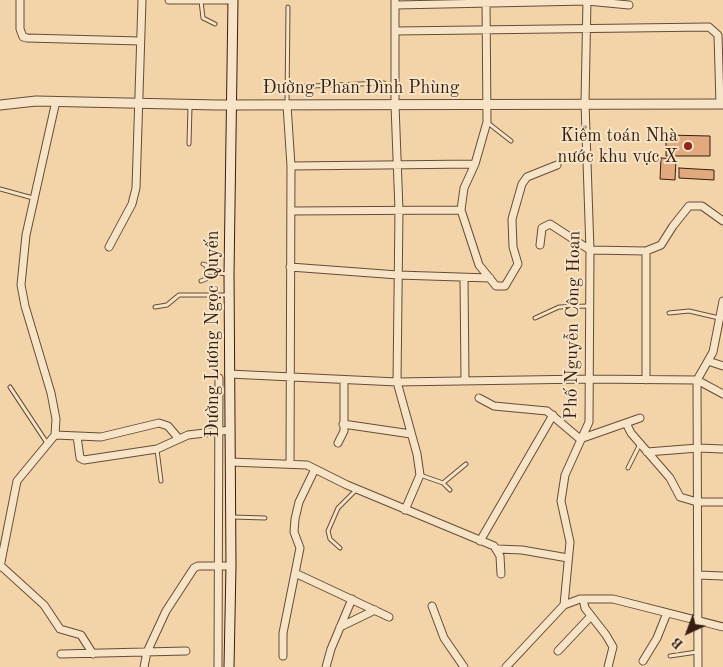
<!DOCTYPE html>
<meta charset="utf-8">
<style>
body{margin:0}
#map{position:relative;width:723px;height:667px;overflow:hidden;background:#f3d4a8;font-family:"Old Standard TT",serif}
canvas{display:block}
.north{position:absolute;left:663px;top:607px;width:50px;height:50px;-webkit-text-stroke:4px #f7e3c6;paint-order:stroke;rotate:223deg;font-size:14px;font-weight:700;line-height:20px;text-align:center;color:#381e12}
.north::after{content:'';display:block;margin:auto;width:18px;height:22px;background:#381e12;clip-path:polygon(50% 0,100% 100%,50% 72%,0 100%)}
</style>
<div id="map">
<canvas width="723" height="667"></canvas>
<div class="north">B</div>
</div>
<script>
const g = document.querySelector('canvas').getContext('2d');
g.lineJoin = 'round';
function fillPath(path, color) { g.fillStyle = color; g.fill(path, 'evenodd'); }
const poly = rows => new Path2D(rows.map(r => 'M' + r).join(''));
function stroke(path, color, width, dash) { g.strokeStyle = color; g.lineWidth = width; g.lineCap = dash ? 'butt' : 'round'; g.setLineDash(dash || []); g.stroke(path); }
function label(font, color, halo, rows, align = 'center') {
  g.font = font + ' "Old Standard TT",serif'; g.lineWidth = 4; g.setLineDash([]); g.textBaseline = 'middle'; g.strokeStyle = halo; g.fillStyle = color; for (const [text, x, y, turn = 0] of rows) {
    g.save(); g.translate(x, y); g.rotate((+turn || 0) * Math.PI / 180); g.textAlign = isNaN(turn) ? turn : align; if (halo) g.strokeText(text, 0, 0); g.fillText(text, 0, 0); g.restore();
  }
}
const building = poly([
 [666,135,710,136,710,156,666,156,666,135],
 [661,158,676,159,675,180,660,179,661,158],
 [679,168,714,170,714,180,679,178,679,168]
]);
const service = poly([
 [201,1,203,18,215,24],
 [288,87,384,83],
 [287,104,288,7],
 [488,123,511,141],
 [189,144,190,107],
 [0,189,33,198],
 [207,272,228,274],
 [201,281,206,279,207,272,206,265,203,264],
 [155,307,167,305,179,295,228,295],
 [669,313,689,311,719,318],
 [535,318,559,307,588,306],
 [10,387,47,443],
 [157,450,161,481],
 [628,468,640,444],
 [420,475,443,483,450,490],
 [443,483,466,464],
 [233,517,265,518],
 [340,548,330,539,328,531,338,508,356,490],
 [670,656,697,652]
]);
const minor = poly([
 [20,0,20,29,23,37,27,38,140,41],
 [169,0,233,0],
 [395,0,395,105,399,210,397,382,417,454,420,475,405,510],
 [486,0,487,122,475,164,464,188,461,210,479,265,496,286,505,286,518,264,513,247,512,219,522,184,527,177,557,165],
 [396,5,587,1,629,5],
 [396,31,709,27,718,35,720,104],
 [287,105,291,166,290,463],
 [291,166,475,164],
 [291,211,461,210],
 [540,245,542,228,550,224,590,250,646,251,661,245,673,226,689,206,702,206,723,221],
 [109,247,132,204,136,188,142,0],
 [646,251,646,380],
 [290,267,398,275,490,278],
 [464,278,465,380],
 [723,301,713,352,697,380,723,394],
 [708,361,723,366],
 [229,374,397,382,587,379,697,380,698,667],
 [479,398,494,406,547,411,580,439,640,418],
 [626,423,631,433,670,478,680,497,697,502,723,502],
 [343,424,411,434],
 [55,435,101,437,159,423,168,426,179,439],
 [77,436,80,458,84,460,157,449,188,435,230,430],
 [338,443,344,431,344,380],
 [647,452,698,448,723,449],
 [230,462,307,465,347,485,494,546,500,556,501,574],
 [480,541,553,415],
 [498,549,522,550,568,558],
 [0,565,44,605,60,629,81,635,93,654],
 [0,567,17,481,55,435,56,419,51,393,25,306,21,285,26,235,56,101],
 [295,573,389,617],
 [698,575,723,576],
 [583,599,585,608,606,635,613,647,608,667],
 [564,605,580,599,613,599,723,627],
 [432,606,444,638,464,667],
 [340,627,375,610],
 [558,651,591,616],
 [61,654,186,651],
 [283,656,283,633,300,548,294,532,295,519,299,502,315,469],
 [643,661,657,638,667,613],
 [144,667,147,652,166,611,194,568,198,566,231,566],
 [218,667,219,378],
 [326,667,331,649,352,599],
 [506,667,564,605,570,542,561,501,565,475,589,422,590,250,585,103,587,0]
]);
const tertiary = poly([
 [0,105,36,101,217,105,723,104]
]);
const secondary = poly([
 [229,667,231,566,229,274,233,0]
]);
const markers = [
 [688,146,5,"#8f2418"]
];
const streetNames = [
 ["Đường Phan Đình Phùng",361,88],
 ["Phố Nguyễn Công Hoan",573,325,-89],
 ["Đường Lương Ngọc Quyến",213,334,-90]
];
const poiNames = [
 ["Kiểm toán Nhà",678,136],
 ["nước khu vực X",678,157]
];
fillPath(building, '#e2a87e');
stroke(building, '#381e12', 1);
stroke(service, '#674c38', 5);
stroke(minor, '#674c38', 9);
stroke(tertiary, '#674c38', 11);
stroke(secondary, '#381e12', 11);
stroke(service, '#f7e3c6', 3);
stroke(minor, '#f7e3c6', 7);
stroke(tertiary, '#f7e3c6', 9);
stroke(secondary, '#f7e3c6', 9);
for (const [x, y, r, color] of markers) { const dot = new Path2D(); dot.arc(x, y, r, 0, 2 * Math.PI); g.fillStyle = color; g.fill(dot); stroke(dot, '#f7e3c6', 2); }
label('18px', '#381e12', '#f7e3c6', streetNames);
label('18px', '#381e12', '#f7e3c6', poiNames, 'right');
</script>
